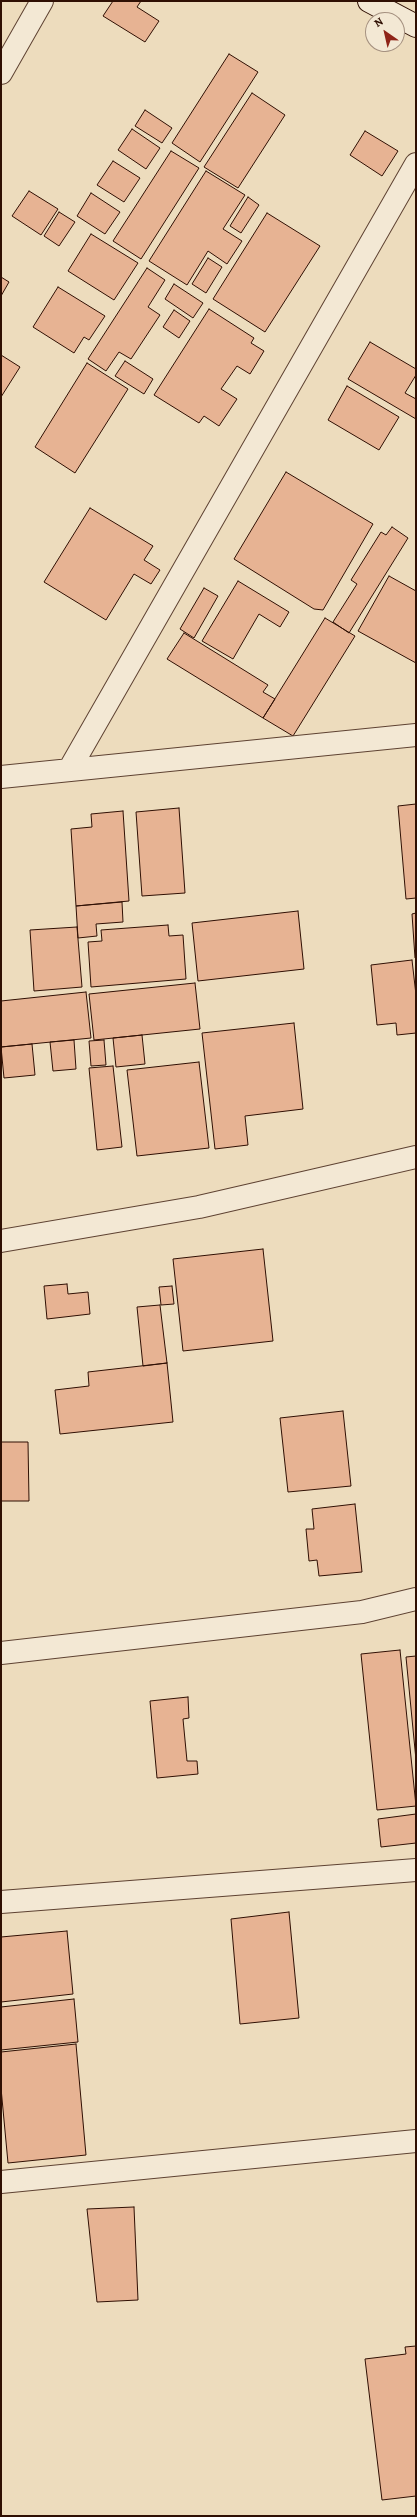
<!DOCTYPE html>
<style>
body{margin:0}
#map{position:relative;width:417px;height:2517px;overflow:hidden;background:#eddcbd;font-family:Alegreya,serif}
canvas{display:block}
.frame{position:absolute;inset:0;border:2px solid #2f0f03;pointer-events:none}
.north{position:absolute;left:365px;top:12px;width:40px;height:40px;box-sizing:border-box;background:#f3e8d4;border:1px solid #a59180;border-radius:50%;rotate:326deg;font-size:11px;font-weight:700;line-height:16px;text-align:center;color:#2f0f03}
.north::after{content:'';display:block;margin:auto;width:14px;height:18px;background:#8f2418;clip-path:polygon(50% 0,100% 100%,50% 72%,0 100%)}
</style>
<div id="map">
<canvas width="417" height="2517"></canvas>
<div class="frame"></div>
<div class="north">N</div>
</div>
<script>
const g = document.querySelector('canvas').getContext('2d');
g.lineJoin = 'round';
function fillPath(path, color) { g.fillStyle = color; g.fill(path, 'evenodd'); }
const poly = rows => new Path2D(rows.map(r => 'M' + r).join(''));
function stroke(path, color, width, dash) { g.strokeStyle = color; g.lineWidth = width; g.lineCap = dash ? 'butt' : 'round'; g.setLineDash(dash || []); g.stroke(path); }
const building = poly([
 [113,1,141,1,137,7,159,21,145,42,103,16,113,1],
 [229,54,258,72,200,162,172,143,229,54],
 [252,93,285,115,238,188,204,167,252,93],
 [145,110,172,128,162,143,135,126,145,110],
 [132,129,160,148,146,169,118,150,132,129],
 [365,131,398,151,382,176,350,155,365,131],
 [171,151,199,168,141,259,113,241,171,151],
 [113,161,140,178,124,202,97,185,113,161],
 [206,171,245,195,223,229,242,241,227,264,208,251,187,285,149,261,206,171],
 [29,191,58,209,41,235,12,216,29,191],
 [91,193,120,212,105,234,77,216,91,193],
 [248,197,259,205,241,233,230,226,248,197],
 [59,212,75,222,59,246,44,236,59,212],
 [267,213,320,246,265,332,213,299,267,213],
 [91,234,138,263,114,300,68,271,91,234],
 [208,258,222,267,206,293,192,284,208,258],
 [147,268,165,280,148,307,160,315,131,359,119,352,106,371,88,359,147,268],
 [1,277,9,282,1,296,1,277],
 [174,284,203,303,193,318,165,299,174,284],
 [58,287,105,316,89,340,84,337,74,353,33,327,58,287],
 [209,309,254,338,251,343,264,351,250,374,237,366,221,389,237,399,219,426,204,416,199,423,154,395,209,309],
 [174,310,190,321,179,338,163,327,174,310],
 [370,342,416,369,416,375,405,393,416,399,416,419,348,379,370,342],
 [1,355,20,367,1,397,1,355],
 [125,361,153,379,144,394,115,376,125,361],
 [87,363,128,389,75,473,35,447,87,363],
 [347,386,399,417,379,450,328,420,347,386],
 [286,472,373,524,323,610,314,609,234,559,286,472],
 [90,508,153,546,144,560,160,570,151,584,134,574,106,620,44,582,90,508],
 [392,527,408,538,349,633,333,622,357,584,351,580,381,532,386,535,392,527],
 [389,576,416,591,416,663,358,631,389,576],
 [238,581,289,612,280,627,259,614,233,659,202,641,238,581],
 [204,588,218,596,194,638,180,629,204,588],
 [325,618,355,636,293,736,263,718,325,618],
 [184,633,268,685,263,692,275,699,263,718,167,659,184,633],
 [416,804,416,898,406,899,398,806,416,804],
 [179,808,185,893,142,896,136,812,179,808],
 [123,811,129,901,76,906,71,829,92,827,91,814,123,811],
 [122,902,123,922,96,924,97,936,78,938,76,906,122,902],
 [298,911,304,969,198,981,192,923,298,911],
 [416,913,416,958,415,958,412,914,416,913],
 [168,925,169,936,183,935,186,979,91,987,88,942,102,941,101,930,168,925],
 [77,927,82,987,34,991,30,930,77,927],
 [412,960,416,995,416,1033,397,1035,396,1023,377,1025,371,965,412,960],
 [195,983,200,1029,94,1040,89,994,195,983],
 [86,992,91,1038,1,1047,1,1001,86,992],
 [294,1023,303,1109,245,1116,248,1145,215,1149,202,1033,294,1023],
 [142,1035,145,1064,116,1067,113,1038,142,1035],
 [74,1040,76,1069,53,1071,50,1042,74,1040],
 [104,1040,106,1065,91,1066,89,1041,104,1040],
 [32,1044,35,1075,4,1078,1,1047,32,1044],
 [199,1062,209,1148,137,1156,127,1070,199,1062],
 [113,1066,122,1147,97,1150,89,1068,113,1066],
 [263,1249,273,1341,183,1351,173,1259,263,1249],
 [67,1284,68,1294,88,1292,90,1314,47,1319,44,1286,67,1284],
 [172,1286,174,1304,161,1305,159,1287,172,1286],
 [160,1305,167,1363,143,1366,137,1307,160,1305],
 [167,1363,173,1422,60,1434,55,1390,89,1386,88,1372,167,1363],
 [343,1411,351,1486,288,1492,280,1418,343,1411],
 [1,1442,28,1442,29,1501,1,1501,1,1442],
 [355,1504,362,1572,319,1576,317,1560,309,1561,306,1529,314,1529,312,1509,355,1504],
 [400,1650,416,1806,377,1810,361,1654,400,1650],
 [416,1656,416,1760,406,1657,416,1656],
 [188,1697,189,1718,183,1719,187,1761,197,1761,198,1774,157,1778,150,1701,188,1697],
 [416,1814,416,1843,381,1847,378,1819,416,1814],
 [289,1912,299,2018,240,2024,231,1919,289,1912],
 [67,1931,73,1994,1,2002,1,1937,67,1931],
 [74,1999,78,2042,1,2050,1,2007,74,1999],
 [76,2044,86,2155,8,2163,1,2088,1,2052,76,2044],
 [134,2207,138,2300,97,2302,87,2209,134,2207],
 [416,2346,416,2496,382,2500,365,2359,406,2354,405,2347,416,2346]
]);
const street = poly([
 [1,73,42,1],
 [69,770,416,164],
 [1,777,416,735],
 [1,1241,199,1207,416,1157],
 [1,1653,362,1612,416,1599],
 [1,1902,416,1870],
 [1,2182,416,2141]
]);
const secondary = poly([
 [369,1,416,26]
]);
fillPath(building, '#e7b393');
stroke(building, '#2f0f03', 1);
stroke(street, '#5e4232', 24);
stroke(secondary, '#2f0f03', 24);
stroke(street, '#f3e8d4', 22);
stroke(secondary, '#f3e8d4', 22);
</script>
